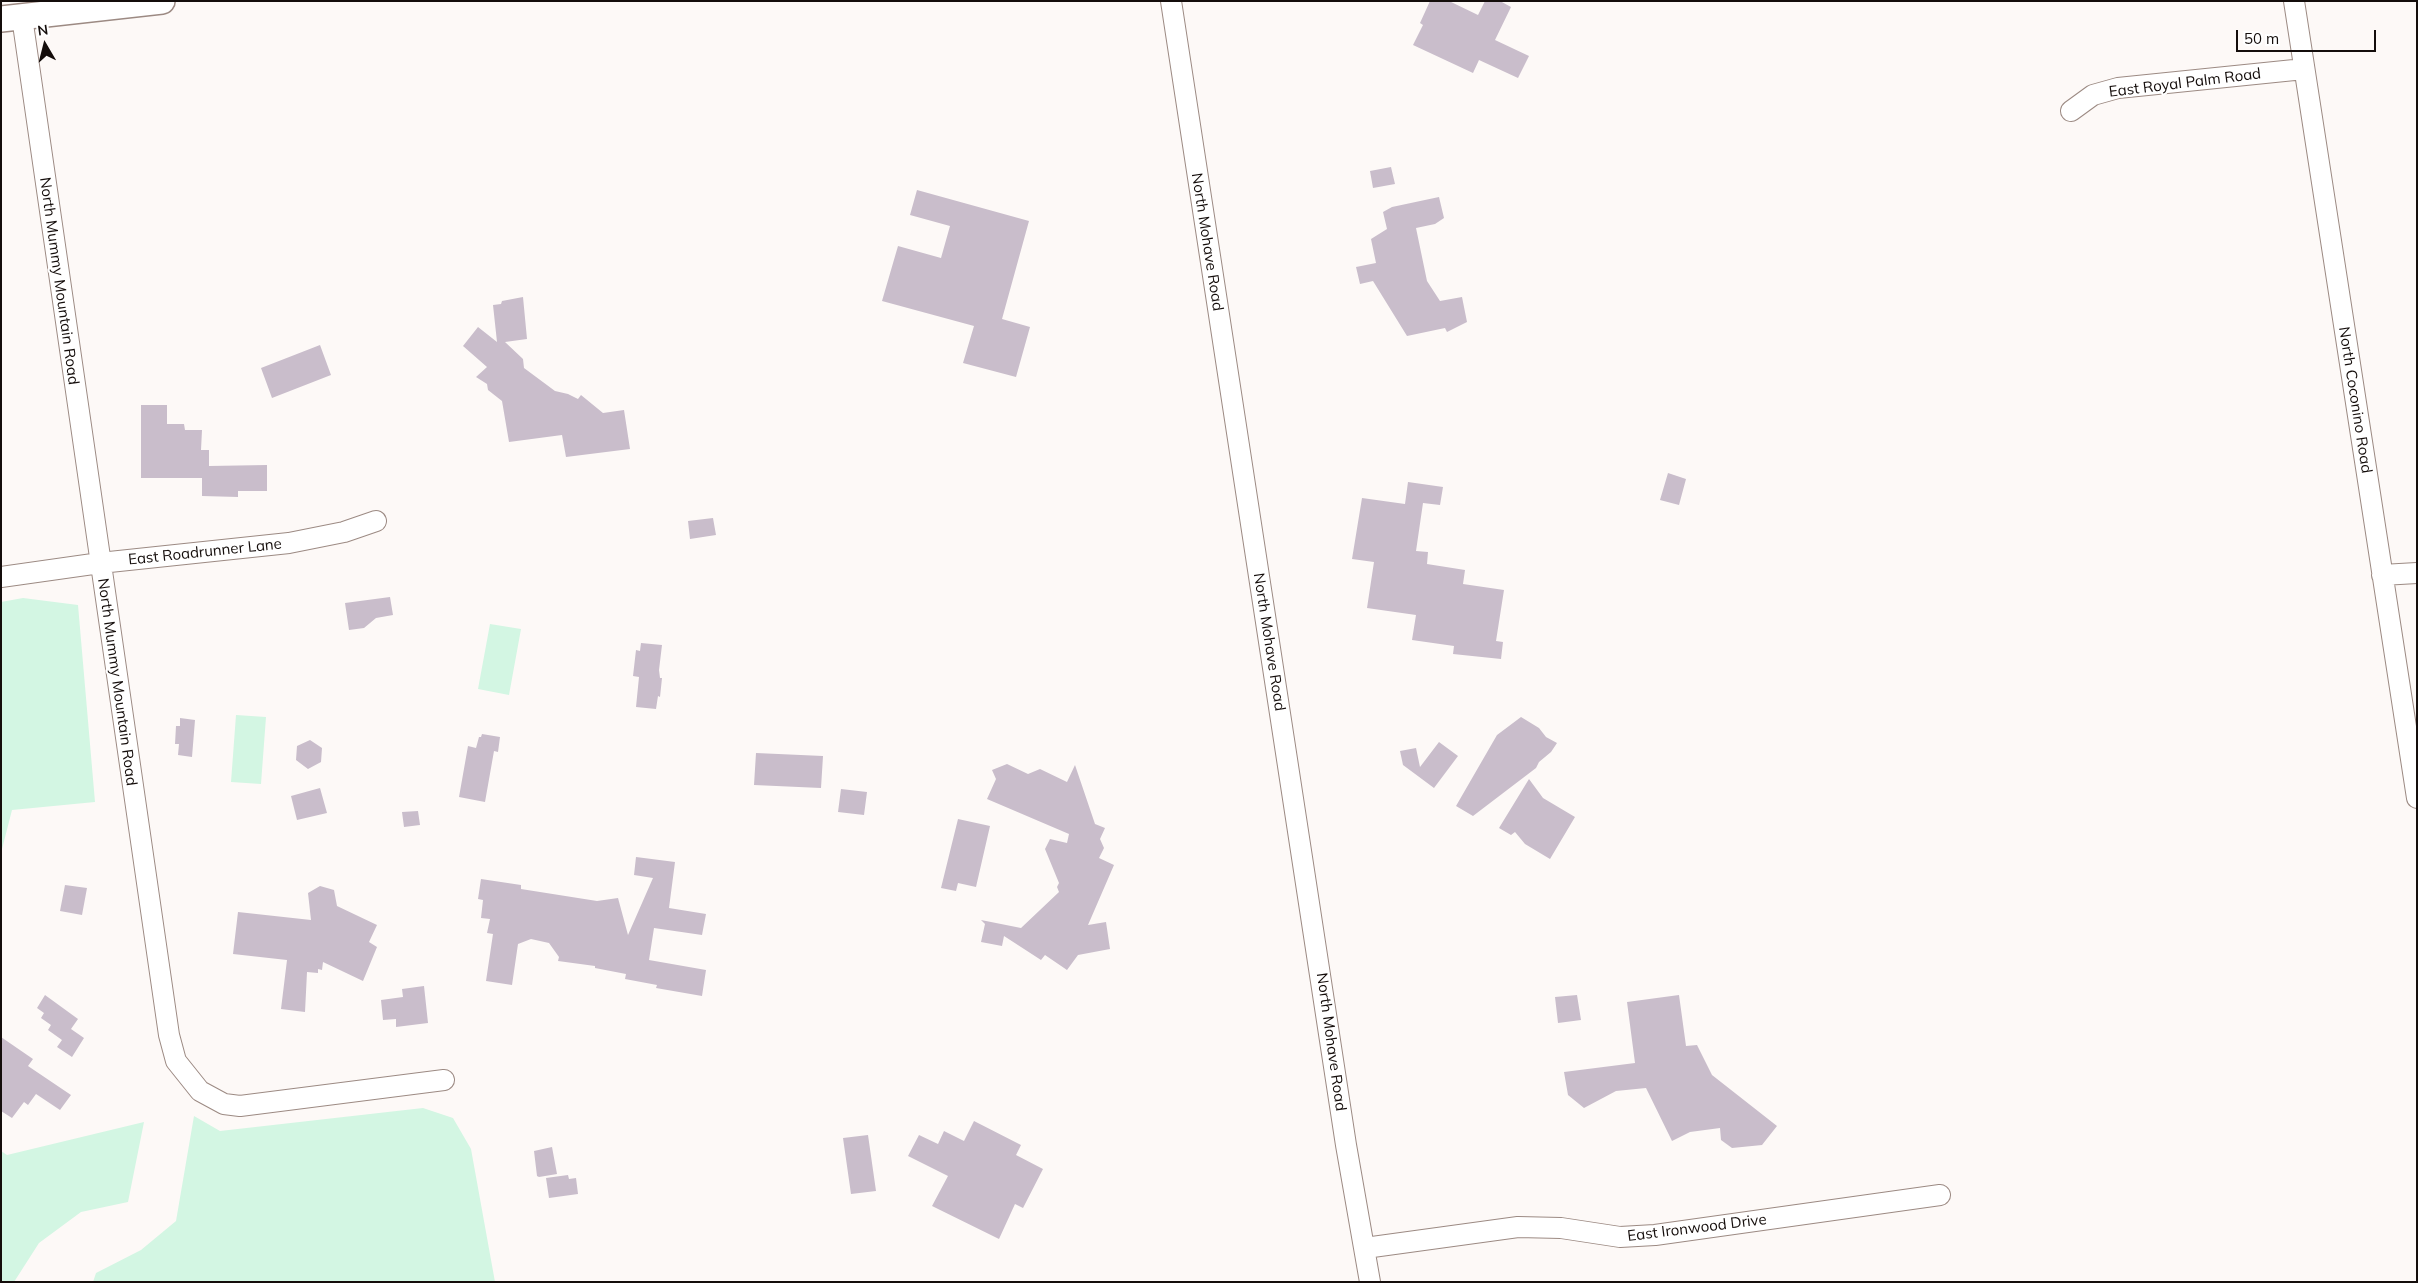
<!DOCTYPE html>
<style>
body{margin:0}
#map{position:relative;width:2418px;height:1283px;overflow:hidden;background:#fdf9f7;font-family:Mulish,sans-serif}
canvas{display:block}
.frame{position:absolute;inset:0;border:2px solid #140d0b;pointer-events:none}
.north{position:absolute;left:20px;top:20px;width:50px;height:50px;-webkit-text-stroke:4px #fff;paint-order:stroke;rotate:352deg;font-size:14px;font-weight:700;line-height:20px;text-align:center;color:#140d0b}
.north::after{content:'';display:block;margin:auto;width:18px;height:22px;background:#140d0b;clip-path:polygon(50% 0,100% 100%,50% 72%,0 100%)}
.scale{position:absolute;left:2236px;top:30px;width:140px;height:22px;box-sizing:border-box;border:2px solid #140d0b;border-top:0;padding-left:6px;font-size:15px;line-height:18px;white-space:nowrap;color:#140d0b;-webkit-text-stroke:4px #fff;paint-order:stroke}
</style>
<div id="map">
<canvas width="2418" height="1283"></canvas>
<div class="frame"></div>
<div class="north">N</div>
<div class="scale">50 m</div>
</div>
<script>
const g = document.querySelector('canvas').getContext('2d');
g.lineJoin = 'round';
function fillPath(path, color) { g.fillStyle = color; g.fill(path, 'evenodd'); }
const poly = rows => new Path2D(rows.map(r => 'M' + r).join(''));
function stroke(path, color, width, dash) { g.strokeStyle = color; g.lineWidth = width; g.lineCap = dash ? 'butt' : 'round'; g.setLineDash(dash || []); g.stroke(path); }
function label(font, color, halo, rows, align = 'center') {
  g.font = font + ' Mulish,sans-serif'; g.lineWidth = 4; g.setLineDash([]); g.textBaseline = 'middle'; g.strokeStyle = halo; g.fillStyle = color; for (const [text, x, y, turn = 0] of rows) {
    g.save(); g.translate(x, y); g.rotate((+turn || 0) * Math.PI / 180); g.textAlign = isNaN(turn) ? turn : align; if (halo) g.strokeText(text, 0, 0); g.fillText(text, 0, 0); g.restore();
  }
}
const green = poly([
 [23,598,78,605,95,802,12,810,1,853,1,602],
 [490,624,521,629,509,695,478,689],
 [236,715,266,717,261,784,231,782],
 [423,1108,453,1118,471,1149,495,1282,93,1282,96,1273,141,1250,176,1221,194,1116,220,1131],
 [144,1122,128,1202,81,1212,39,1243,14,1282,1,1282,1,1151,7,1155]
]);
const building = poly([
 [1430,1,1449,1,1478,15,1485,1,1500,1,1511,7,1495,40,1529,56,1518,78,1479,60,1473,73,1413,45,1423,25,1420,23],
 [1391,167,1395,184,1373,188,1370,171],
 [917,190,1029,221,1002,319,1030,327,1016,377,963,363,974,326,882,301,898,246,941,258,950,226,910,215],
 [1439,197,1444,218,1435,224,1416,228,1427,281,1440,301,1462,297,1467,322,1447,332,1445,328,1407,336,1373,281,1360,284,1356,267,1376,263,1371,239,1387,229,1383,212,1392,207],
 [523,297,527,339,505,342,523,359,524,368,555,391,568,394,578,399,581,395,603,413,624,410,630,449,566,457,562,435,509,442,502,401,488,390,487,384,476,377,487,367,463,346,478,327,497,342,493,305,501,304,502,301],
 [320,345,331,375,272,398,261,368],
 [141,405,167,405,167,424,184,424,185,430,202,430,201,450,209,450,209,466,267,465,267,491,238,491,238,497,202,496,202,478,141,478],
 [1668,473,1686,479,1679,505,1660,500],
 [1408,482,1443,487,1440,505,1423,503,1416,551,1428,552,1427,564,1465,570,1463,584,1504,590,1496,641,1503,642,1501,659,1453,654,1454,646,1412,640,1416,615,1367,608,1374,562,1352,559,1362,498,1405,504],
 [713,518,716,535,690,539,688,521],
 [390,597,393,615,376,618,364,628,349,630,345,603],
 [641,643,662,645,659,670,660,678,662,678,660,697,658,696,656,709,636,707,639,677,633,676,636,650,640,651],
 [1521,717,1539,728,1546,737,1557,743,1551,752,1539,762,1536,768,1473,816,1456,806,1497,735],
 [180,718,195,720,192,757,178,755,179,744,175,744,176,726,180,726],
 [482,734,500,737,498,752,494,751,485,802,459,797,468,746,476,748,479,737,481,737],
 [310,740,322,748,321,762,308,769,296,760,297,746],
 [1439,742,1458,756,1434,788,1403,765,1400,751,1416,748,1420,767],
 [756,753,823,756,821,788,754,785],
 [1007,764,1028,774,1040,769,1067,782,1075,765,1095,824,1105,828,1100,839,1104,848,1099,858,1114,865,1088,925,1106,922,1110,949,1078,955,1067,970,1045,955,1041,960,1004,936,1002,946,981,942,985,924,981,920,1021,928,1059,892,1057,887,1059,883,1045,849,1050,839,1067,843,1069,834,987,799,996,779,992,770],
 [1529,779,1543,798,1575,817,1550,859,1525,844,1515,832,1511,835,1499,828],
 [320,788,327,813,297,820,291,796],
 [841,789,867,792,864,815,838,812],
 [418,811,420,825,404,827,402,812],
 [958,819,990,826,976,887,958,883,956,891,941,888],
 [636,857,675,862,669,908,706,914,702,935,654,928,649,960,706,970,702,996,656,988,657,985,625,979,626,974,595,968,595,966,558,961,559,957,549,943,531,939,518,944,512,985,486,981,493,934,487,933,490,919,481,918,483,900,478,899,481,879,521,885,521,889,597,901,618,898,628,935,653,878,634,875],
 [65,885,87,888,82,915,60,911],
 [320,886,334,890,337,906,377,925,369,942,377,947,363,981,323,962,322,970,318,969,318,973,307,972,305,1012,281,1009,287,960,233,954,238,912,311,920,308,893],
 [424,986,428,1023,396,1027,396,1019,383,1020,381,1000,403,997,402,989],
 [45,995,78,1019,71,1029,84,1038,72,1057,57,1047,62,1040,48,1030,51,1025,41,1018,44,1013,37,1008],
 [1577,995,1581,1020,1558,1023,1555,997],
 [1679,995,1686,1046,1697,1045,1712,1075,1777,1126,1762,1145,1732,1148,1721,1140,1720,1128,1690,1132,1672,1141,1646,1088,1616,1091,1584,1108,1568,1095,1564,1072,1635,1063,1627,1002],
 [1,1037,33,1059,28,1066,71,1095,60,1110,36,1094,28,1105,24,1102,12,1118,1,1111],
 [974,1121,1021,1145,1016,1155,1043,1169,1023,1208,1015,1204,999,1239,932,1206,948,1176,908,1156,919,1135,938,1144,944,1131,964,1141],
 [868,1135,876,1191,851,1194,843,1138],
 [552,1147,557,1174,539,1177,537,1176,534,1151],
 [568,1175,569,1179,576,1178,578,1194,549,1198,546,1178]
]);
const minor = poly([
 [1171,1,1346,1145,1370,1282],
 [2294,1,2417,798],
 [22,17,169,1035,176,1061,200,1091,224,1104,240,1106,444,1080],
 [2071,111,2093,95,2118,88,2304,69],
 [2382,575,2417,573],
 [1,577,100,563,289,543,344,532,376,521],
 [1365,1248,1518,1227,1561,1228,1620,1237,1655,1235,1940,1195]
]);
const tertiary = poly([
 [1,19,162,1]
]);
const streetNames = [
 ["East Royal Palm Road",2185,83,-7],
 ["North Mohave Road",1207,242,81],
 ["North Mummy Mountain Road",59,281,82],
 ["North Coconino Road",2355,400,81],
 ["East Roadrunner Lane",205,552,-6],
 ["North Mohave Road",1269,642,81],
 ["North Mummy Mountain Road",117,682,82],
 ["North Mohave Road",1331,1042,82],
 ["East Ironwood Drive",1697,1228,-7]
];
fillPath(green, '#d3f6e3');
fillPath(building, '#c9bdcb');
stroke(minor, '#9c8a83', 22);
stroke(tertiary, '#9c8a83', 28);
stroke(minor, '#fff', 20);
stroke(tertiary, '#fff', 25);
label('15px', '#140d0b', '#fff', streetNames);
</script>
